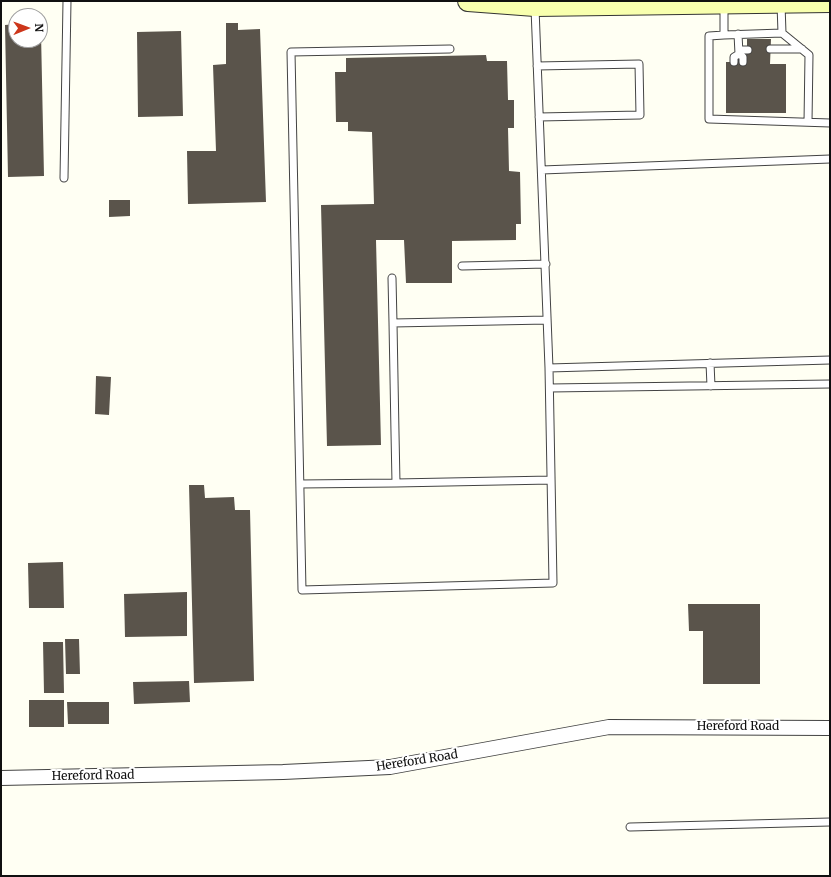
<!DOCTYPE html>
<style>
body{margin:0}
#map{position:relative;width:831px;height:877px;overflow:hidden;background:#fffff3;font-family:Merriweather,serif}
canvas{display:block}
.frame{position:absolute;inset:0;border:2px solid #101010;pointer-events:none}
.north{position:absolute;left:8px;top:8px;width:40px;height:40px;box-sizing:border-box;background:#fff;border:1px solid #9f9f9f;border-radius:50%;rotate:89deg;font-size:11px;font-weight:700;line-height:16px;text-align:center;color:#101010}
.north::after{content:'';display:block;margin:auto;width:14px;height:18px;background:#cd361b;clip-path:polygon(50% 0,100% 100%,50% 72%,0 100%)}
</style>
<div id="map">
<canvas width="831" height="877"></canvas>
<div class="frame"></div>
<div class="north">N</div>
</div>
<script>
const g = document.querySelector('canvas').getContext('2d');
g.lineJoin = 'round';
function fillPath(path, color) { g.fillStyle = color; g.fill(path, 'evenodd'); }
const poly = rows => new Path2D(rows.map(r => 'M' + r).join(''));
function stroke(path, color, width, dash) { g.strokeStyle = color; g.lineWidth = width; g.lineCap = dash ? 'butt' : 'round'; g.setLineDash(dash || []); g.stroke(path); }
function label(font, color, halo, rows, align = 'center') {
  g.font = font + ' Merriweather,serif'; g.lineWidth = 4; g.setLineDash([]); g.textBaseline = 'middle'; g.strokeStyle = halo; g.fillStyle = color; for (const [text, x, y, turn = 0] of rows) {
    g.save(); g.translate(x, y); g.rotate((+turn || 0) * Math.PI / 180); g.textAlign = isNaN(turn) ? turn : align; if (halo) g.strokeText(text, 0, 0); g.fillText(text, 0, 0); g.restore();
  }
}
const building = poly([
 [226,23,238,23,238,30,260,29,266,202,188,204,187,151,216,151,213,65,226,64],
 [16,24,16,40,40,40,40,33,41,33,44,176,8,177,5,25],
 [181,31,183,116,138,117,137,32],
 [747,39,771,39,770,64,786,64,786,113,726,113,726,62,747,62],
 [486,55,487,61,507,61,508,100,514,100,514,128,508,128,509,171,520,172,521,224,516,224,516,240,452,241,452,283,406,283,404,240,376,240,381,445,327,446,321,205,374,204,372,132,348,131,348,122,336,122,335,72,346,72,346,58],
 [109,200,130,200,130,216,109,217],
 [96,376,111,377,109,415,95,414],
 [189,485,204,485,205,498,234,497,235,510,250,510,254,681,194,683],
 [63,562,64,608,29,608,28,563],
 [187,592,187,636,125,637,124,594],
 [688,604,760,604,760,684,703,684,703,631,689,631],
 [65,639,79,639,80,674,66,674],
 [43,642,63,642,64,693,44,693],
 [189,681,190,702,134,704,133,682],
 [29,700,64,700,64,727,29,727],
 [67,702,109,702,109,724,68,724]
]);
const service = poly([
 [781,4,782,33,809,55,808,122],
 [724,5,724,35,709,36,709,119,830,123],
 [738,34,739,54,743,57,743,62],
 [724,35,782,33],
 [450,49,291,52,302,590,553,583,549,368,535,8],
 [770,49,802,49],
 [739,50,748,50],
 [734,62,734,57,739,54],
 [537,66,639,64,640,115,539,117],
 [542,170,830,159],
 [64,178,67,1],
 [462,266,546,264],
 [392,278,393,323],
 [547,320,393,323,395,433,396,483,551,480],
 [710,363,711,386],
 [549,368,830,360],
 [550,388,830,384],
 [300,484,396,483],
 [630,827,830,822]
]);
const minor = poly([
 [1,778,283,772,390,767,609,727,830,728]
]);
const secondary = poly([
 [468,1,535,6,830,2]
]);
const streetNames = [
 ["Hereford Road",738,727],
 ["Hereford Road",417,761,-9],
 ["Hereford Road",93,776,-1]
];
fillPath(building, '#5a544b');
stroke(service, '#434343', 9);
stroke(minor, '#434343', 16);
stroke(secondary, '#323232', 22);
stroke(service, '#fff', 7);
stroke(minor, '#fff', 14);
stroke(secondary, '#f8ffae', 20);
label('12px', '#101010', '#fff', streetNames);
</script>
